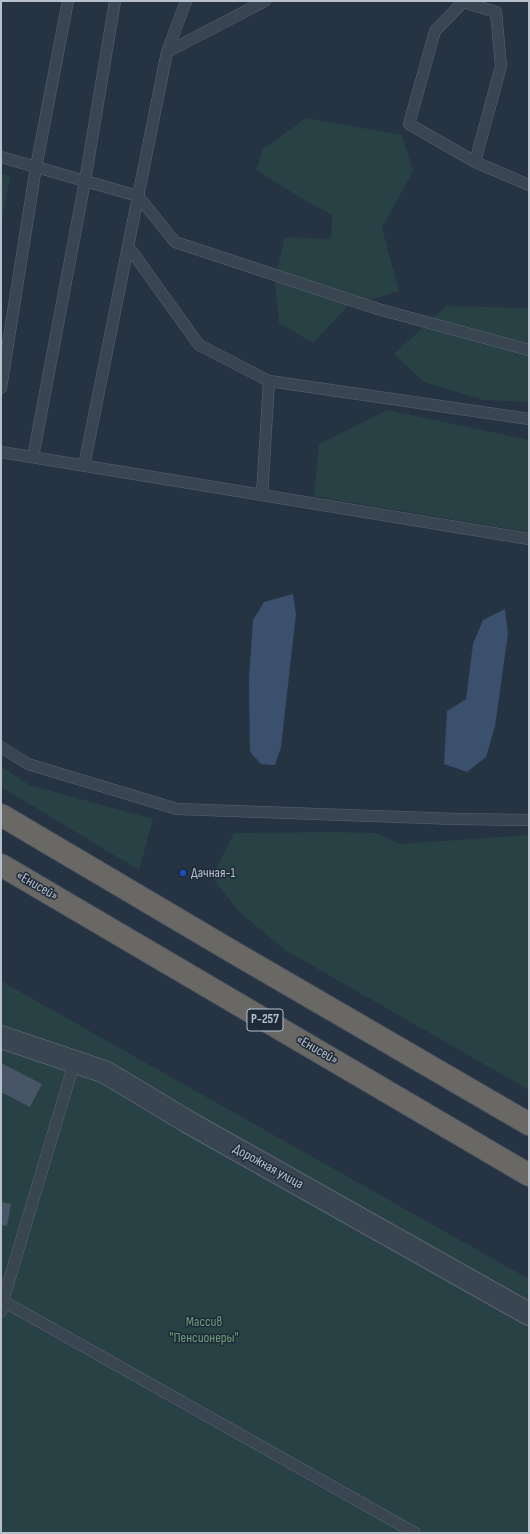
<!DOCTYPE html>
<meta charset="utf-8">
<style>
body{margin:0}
#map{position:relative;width:530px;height:1534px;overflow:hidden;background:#263343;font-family:"Sofia Sans Condensed",sans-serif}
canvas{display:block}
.frame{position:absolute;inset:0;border:2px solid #b8c0cc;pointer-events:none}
</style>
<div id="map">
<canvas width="530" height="1534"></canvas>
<div class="frame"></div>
</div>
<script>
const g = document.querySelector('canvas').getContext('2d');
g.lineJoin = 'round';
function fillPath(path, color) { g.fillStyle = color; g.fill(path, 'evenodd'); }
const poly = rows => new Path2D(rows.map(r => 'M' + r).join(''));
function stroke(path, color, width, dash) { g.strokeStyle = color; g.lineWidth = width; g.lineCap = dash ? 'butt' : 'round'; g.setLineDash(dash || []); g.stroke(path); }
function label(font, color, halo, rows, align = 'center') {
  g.font = font + ' "Sofia Sans Condensed",sans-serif'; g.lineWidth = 3; g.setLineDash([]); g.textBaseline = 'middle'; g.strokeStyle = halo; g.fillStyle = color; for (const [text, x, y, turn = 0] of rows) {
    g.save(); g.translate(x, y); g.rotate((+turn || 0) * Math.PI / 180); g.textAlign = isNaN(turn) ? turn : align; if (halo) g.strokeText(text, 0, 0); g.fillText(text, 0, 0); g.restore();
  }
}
const green = poly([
 [306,118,402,135,413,171,382,228,399,291,347,307,313,343,279,323,275,280,285,237,331,239,332,215,306,201,256,170,263,149],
 [1,173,10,176,1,225],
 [446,306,529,308,529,402,484,400,424,382,394,354],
 [387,410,529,440,529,532,314,496,319,444],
 [1,766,29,785,153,819,139,870,1,787],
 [335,832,376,833,400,844,529,835,529,1090,285,950,238,911,212,877,234,833],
 [1,981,529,1279,529,1533,1,1533]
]);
const water = poly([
 [293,594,296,614,281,747,275,765,261,764,250,752,249,679,253,620,264,602],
 [505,609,508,634,495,726,486,757,467,772,444,764,447,711,466,699,473,644,483,620]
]);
const building = poly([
 [1,1063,42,1084,30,1107,1,1092],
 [1,1202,11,1204,7,1226,1,1225]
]);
const service = poly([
 [167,52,186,1],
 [1,157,138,196,175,242,378,309,529,350],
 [475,162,501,66,496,12,463,2,435,31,409,124,475,162,529,185],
 [128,246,199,345,269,381,529,419],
 [1,388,36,167,68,1],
 [1,452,529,539],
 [33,457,85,181,115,1],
 [84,466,167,52,265,1],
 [262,495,269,381],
 [1,747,28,764,177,809,456,819,529,820],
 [3,1301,415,1533],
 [1,1312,3,1301,75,1060]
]);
const minor = poly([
 [1,1037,105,1072,188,1122,529,1314]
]);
const trunk = poly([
 [1,815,233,952,529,1124],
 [1,865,529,1175]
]);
const markers = [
 [183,873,4,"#1a4fb4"]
];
const shields = [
 [265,1020,36]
];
const shieldNames = [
 ["Р-257",265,1020]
];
const poiNames = [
 ["Дачная-1",191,873]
];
const streetNames = [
 ["«Енисей»",37,886,30],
 ["«Енисей»",317,1050,30],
 ["Дорожная улица",268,1167,29]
];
const parkNames = [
 ["Массив",204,1322],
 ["\"Пенсионеры\"",204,1338]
];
fillPath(green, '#284144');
fillPath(water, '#3b506c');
fillPath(building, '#485567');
stroke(service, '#596370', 12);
stroke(minor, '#596370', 24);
stroke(trunk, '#45505d', 24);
stroke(service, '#3a4552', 11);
stroke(minor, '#3a4552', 22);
stroke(trunk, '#696864', 22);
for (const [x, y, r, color] of markers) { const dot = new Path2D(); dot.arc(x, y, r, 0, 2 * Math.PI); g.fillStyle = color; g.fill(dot); stroke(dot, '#1f2a38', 1.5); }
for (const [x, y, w] of shields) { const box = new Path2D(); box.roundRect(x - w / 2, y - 11, w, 22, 3); g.fillStyle = '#1f2a38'; g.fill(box); stroke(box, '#b8c0cc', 1); }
label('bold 13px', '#b8c0cc', null, shieldNames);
label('14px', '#b8c0cc', '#1f2a38', poiNames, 'left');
label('14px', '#b8c0cc', '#1f2a38', streetNames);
label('14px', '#6e9e79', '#1f2a38', parkNames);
</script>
